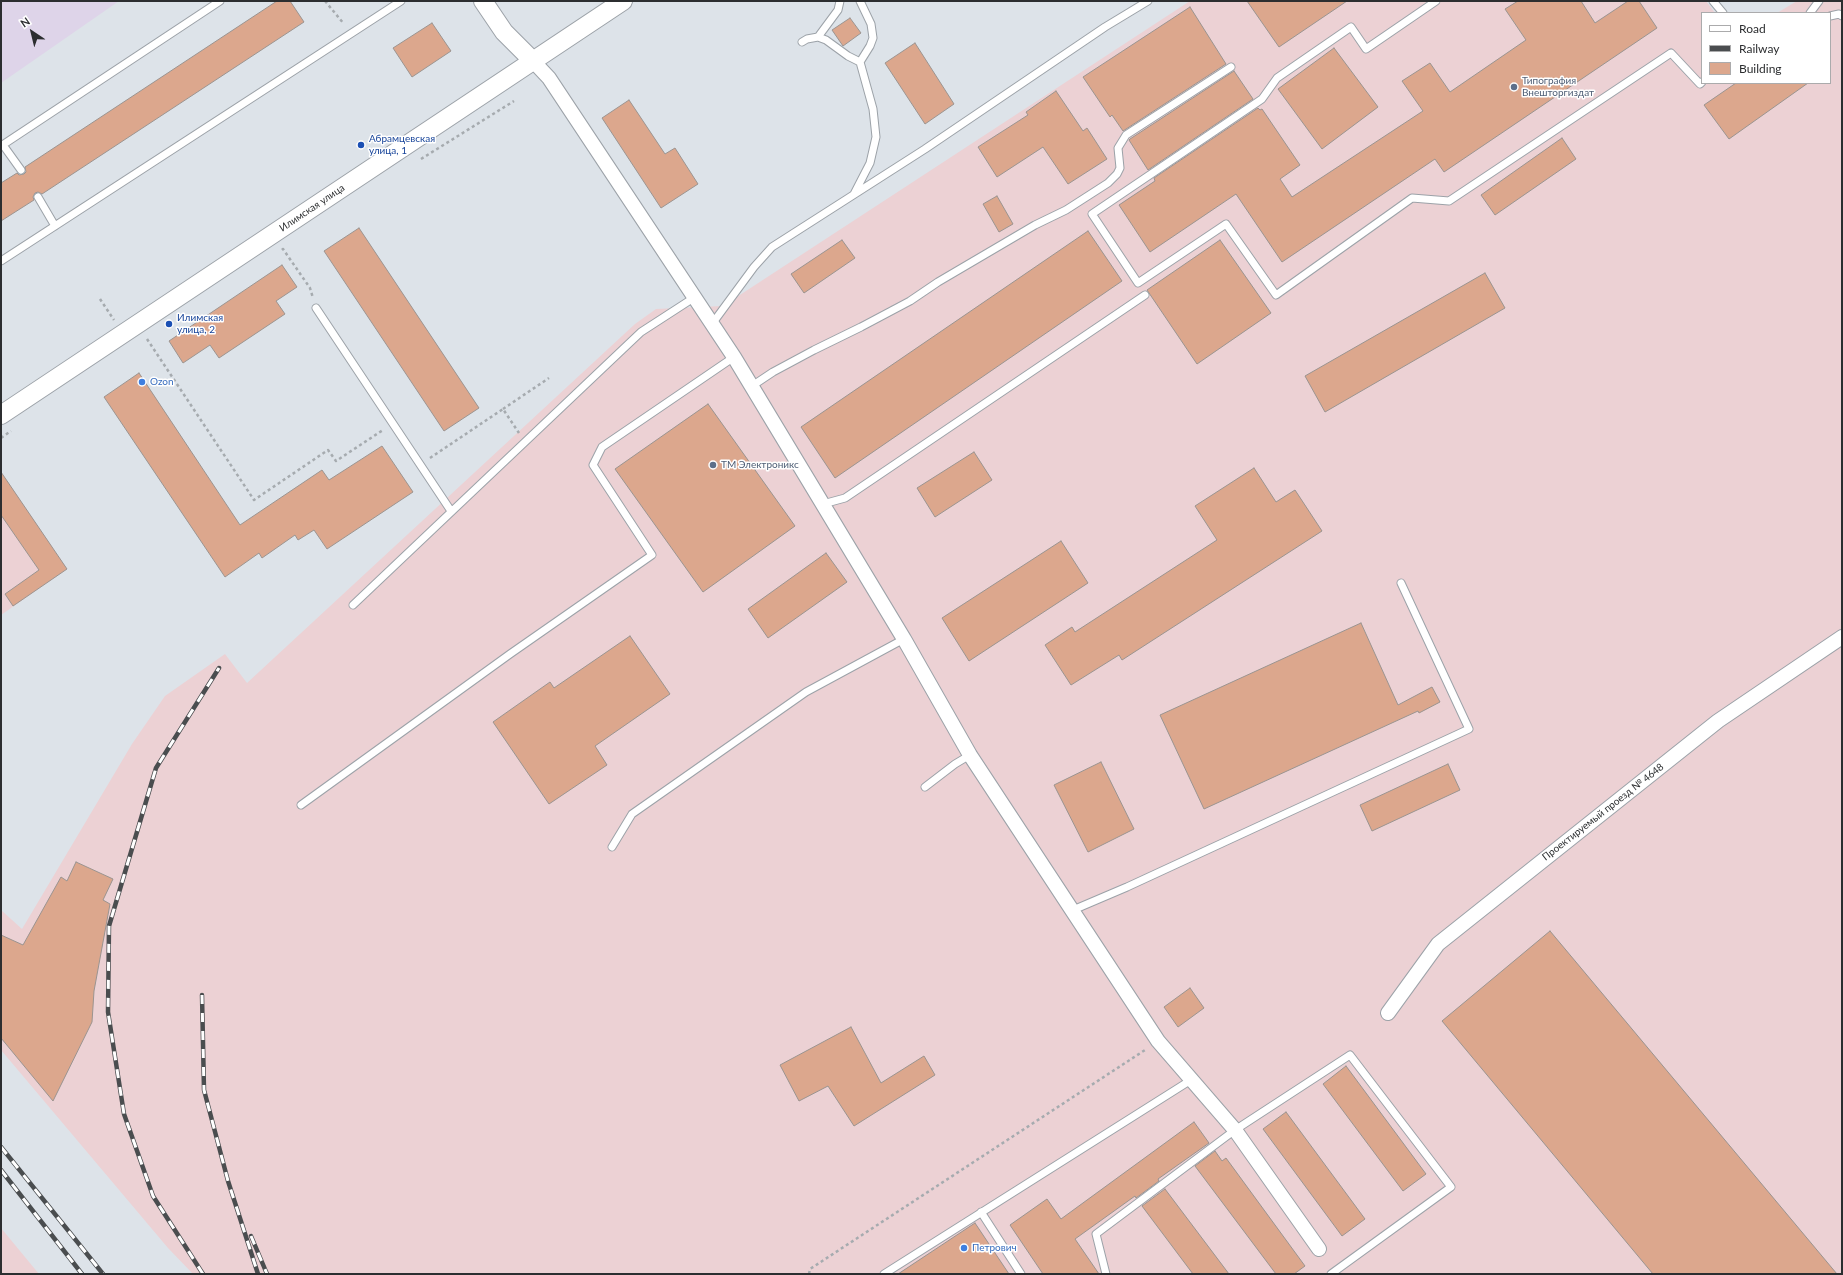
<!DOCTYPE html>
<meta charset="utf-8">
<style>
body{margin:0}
#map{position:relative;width:1843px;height:1275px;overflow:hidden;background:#dde3e9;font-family:Lato,sans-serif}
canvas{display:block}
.frame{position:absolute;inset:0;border:2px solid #2c2e30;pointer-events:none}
.legend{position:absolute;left:1701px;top:12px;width:130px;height:72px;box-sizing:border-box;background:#fff;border:1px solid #ababac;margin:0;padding:5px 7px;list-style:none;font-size:12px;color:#2c2e30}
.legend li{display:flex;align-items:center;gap:8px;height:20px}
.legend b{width:20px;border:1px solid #ababac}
.north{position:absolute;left:12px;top:12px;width:40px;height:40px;-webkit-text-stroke:3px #fff;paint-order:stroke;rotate:325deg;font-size:11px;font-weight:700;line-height:16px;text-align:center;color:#2c2e30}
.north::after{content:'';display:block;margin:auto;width:14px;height:18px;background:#2c2e30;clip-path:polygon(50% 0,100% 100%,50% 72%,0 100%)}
</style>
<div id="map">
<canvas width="1843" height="1275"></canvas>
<div class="frame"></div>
<ul class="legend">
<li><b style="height:5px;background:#fff"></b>Road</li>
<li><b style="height:5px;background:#4a4d4f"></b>Railway</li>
<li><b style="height:11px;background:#dca78d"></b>Building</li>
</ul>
<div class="north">N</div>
</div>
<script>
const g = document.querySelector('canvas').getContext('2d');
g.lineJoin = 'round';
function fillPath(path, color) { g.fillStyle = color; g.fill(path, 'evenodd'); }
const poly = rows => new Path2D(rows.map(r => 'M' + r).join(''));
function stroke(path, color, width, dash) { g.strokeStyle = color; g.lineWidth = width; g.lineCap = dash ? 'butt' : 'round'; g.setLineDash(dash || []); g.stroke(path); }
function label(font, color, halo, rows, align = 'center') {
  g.font = font + ' Lato,sans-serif'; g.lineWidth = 3; g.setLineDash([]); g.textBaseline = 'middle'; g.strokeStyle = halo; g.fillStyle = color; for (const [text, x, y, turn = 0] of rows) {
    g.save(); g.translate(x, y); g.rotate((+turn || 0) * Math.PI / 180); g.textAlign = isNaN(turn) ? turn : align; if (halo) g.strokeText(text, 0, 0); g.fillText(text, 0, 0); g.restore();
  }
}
const industrial = poly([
 [1190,1,1706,1,1715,13,1702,13,1702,83,1830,83,1830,13,1777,13,1797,1,1842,1,1842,1274,193,1274,168,1248,1,1050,1,910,22,929,132,744,165,696,225,654,247,683,635,324,656,309,723,306],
 [1,472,67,569,1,615],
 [1,1228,39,1274,1,1274]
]);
const education = poly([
 [1,1,119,1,1,83]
]);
const building = poly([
 [277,1,290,1,304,22,42,194,38,192,35,193,33,197,34,200,1,221,1,183,17,173,19,175,24,174,26,172,25,167,277,1],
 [1247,1,1347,1,1279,47,1247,1],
 [1518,1,1581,1,1595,23,1628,1,1639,1,1657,28,1444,172,1435,159,1282,262,1236,194,1150,252,1119,205,1155,181,1154,178,1258,108,1260,110,1262,109,1300,165,1280,179,1292,197,1423,111,1402,81,1430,63,1450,92,1526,40,1505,9,1518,1],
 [1190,7,1226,64,1123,131,1112,115,1110,117,1083,77,1190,7],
 [850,18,861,33,843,46,832,30,850,18],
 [432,23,451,51,412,77,393,48,432,23],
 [915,43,954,104,925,124,885,63,915,43],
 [1334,48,1378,107,1322,149,1278,89,1334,48],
 [1234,71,1253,99,1148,170,1129,140,1130,139,1234,71],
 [1736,83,1808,83,1729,139,1704,105,1736,83],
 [1056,91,1083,131,1087,128,1107,159,1068,184,1043,147,997,177,978,147,1028,115,1026,112,1056,91],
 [629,100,665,154,675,148,698,184,661,208,602,118,629,100],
 [1562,138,1576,159,1495,215,1481,195,1562,138],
 [997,196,1013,224,999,232,983,204,997,196],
 [359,228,479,408,444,431,324,251,359,228],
 [1088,231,1122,281,835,478,801,427,1088,231],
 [842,240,855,258,804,293,791,274,842,240],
 [1220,240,1271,313,1197,364,1147,290,1220,240],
 [282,265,297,287,276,301,285,314,219,358,210,345,183,363,169,341,282,265],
 [1485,273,1505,308,1325,412,1305,376,1485,273],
 [139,373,240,525,322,470,329,480,382,446,413,492,327,549,314,530,298,540,295,535,262,558,259,553,225,577,104,397,139,373],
 [708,404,795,526,703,592,615,469,708,404],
 [974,452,992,480,935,517,917,488,974,452],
 [1254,468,1276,502,1295,490,1322,531,1122,660,1119,655,1071,685,1045,645,1072,627,1075,632,1217,540,1195,506,1254,468],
 [1,472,67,569,13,606,5,594,39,570,1,515,1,472],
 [1061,541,1088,583,969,661,942,618,1061,541],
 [826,553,847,582,768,638,748,609,826,553],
 [1361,623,1398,705,1432,687,1440,702,1419,713,1418,711,1204,809,1160,715,1361,623],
 [630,636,670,694,595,746,607,765,549,804,493,722,550,682,554,688,630,636],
 [1101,762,1134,829,1088,852,1054,785,1101,762],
 [1448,764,1460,790,1372,831,1360,805,1448,764],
 [76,862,113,879,103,900,110,904,94,991,92,1022,53,1101,1,1038,1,935,23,945,61,877,67,881,76,862],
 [1550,931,1837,1274,1653,1274,1442,1021,1550,931],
 [1190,988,1204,1008,1178,1027,1164,1007,1190,988],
 [851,1027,881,1083,924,1056,935,1075,854,1126,828,1086,799,1101,780,1065,851,1027],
 [1346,1066,1426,1174,1403,1191,1323,1084,1346,1066],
 [1286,1112,1365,1219,1342,1236,1263,1129,1286,1112],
 [1194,1122,1209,1143,1158,1179,1159,1181,1136,1198,1135,1196,1075,1239,1099,1274,1043,1274,1010,1225,1047,1199,1061,1219,1194,1122],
 [1215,1151,1222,1161,1226,1158,1305,1266,1294,1274,1276,1274,1195,1166,1215,1151],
 [1165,1189,1229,1274,1193,1274,1142,1206,1165,1189],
 [975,1223,1009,1274,898,1274,975,1223]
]);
const path = poly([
 [325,1,344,24],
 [421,159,514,101],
 [282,250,283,249,310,288,313,298],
 [100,299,114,320],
 [147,339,254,500,328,450,336,461,383,430],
 [503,409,549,378],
 [1,438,11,431],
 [430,458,503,409,519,433],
 [809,1274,810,1269,1145,1050]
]);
const service = poly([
 [1436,1,1366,49,1351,27,1277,78,1262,99,1092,214,1138,283,1226,224,1276,295,1412,198,1449,201,1671,53,1700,84,1702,82],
 [1713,1,1723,13],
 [1810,13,1819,1],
 [1830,16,1839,14,1842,16],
 [818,37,838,10,840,1],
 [802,42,807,39,818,37,826,40,848,56,860,62],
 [3,145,21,170],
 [1,146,220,1],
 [854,194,870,163,876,137,873,109,860,62,870,46,873,38,871,24,860,1],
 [38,197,55,226],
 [1,261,401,1],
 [316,308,451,511],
 [712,324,754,267,772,247,925,149,1105,27,1148,1],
 [752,386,773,372,814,350,861,327,910,301,938,282,1035,225,1066,210,1108,183,1117,174,1120,168,1118,148,1126,135,1231,67],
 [823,504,845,498,1145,295],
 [353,605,641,332,695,297],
 [925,787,955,764,970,755],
 [301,805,510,654,652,555,593,465,602,447,734,357],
 [612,847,632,814,806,692,904,639],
 [1073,910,1127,887,1469,729,1401,583],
 [981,1212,1021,1274],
 [884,1274,1191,1080],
 [1106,1274,1096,1234,1235,1130,1350,1055,1451,1187,1331,1274]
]);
const minor = poly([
 [533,61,549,78,734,357,904,639,970,755,1158,1041,1235,1130,1319,1249],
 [1388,1013,1438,944,1718,721,1842,637]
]);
const tertiary = poly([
 [483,1,504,32,533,61],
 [1,415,623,1]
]);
const rail = poly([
 [202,995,204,1090,228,1181,258,1274],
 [1,1147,103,1274],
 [1,1170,82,1274],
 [251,1236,267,1274],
 [203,1274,153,1196,124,1114,108,1012,109,926,156,768,219,668]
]);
const markers = [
 [1514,87,4,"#5c6f8a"],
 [361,145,4,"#1a4fb4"],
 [169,324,4,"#1a4fb4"],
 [142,382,4,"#3f7fe0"],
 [713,465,4,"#5c6f8a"],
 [964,1248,4,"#3f7fe0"]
];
const serviceNames = [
 ["Типография",1522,81],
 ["Внешторгиздат",1522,93],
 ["ТМ Электроникс",721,465]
];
const transitNames = [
 ["Абрамцевская",369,139],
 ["улица, 1",369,151],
 ["Илимская",177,318],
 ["улица, 2",177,330]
];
const streetNames = [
 ["Илимская улица",312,208,-34],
 ["Проектируемый проезд № 4648",1603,812,-38]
];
const shopNames = [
 ["Ozon",150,382],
 ["Петрович",972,1248]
];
fillPath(industrial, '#ecd1d4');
fillPath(education, '#ded4e9');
fillPath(building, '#dca78d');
stroke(building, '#9b9490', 1);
stroke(service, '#9ca2a8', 9);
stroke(minor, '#9ca2a8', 16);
stroke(tertiary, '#9ca2a8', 20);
stroke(path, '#a6abaf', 2.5, [3, 3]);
stroke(service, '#fff', 7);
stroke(minor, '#fff', 14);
stroke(tertiary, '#fff', 18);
stroke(rail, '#4a4d4f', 4.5);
stroke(rail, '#fff', 3, [9]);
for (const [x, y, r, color] of markers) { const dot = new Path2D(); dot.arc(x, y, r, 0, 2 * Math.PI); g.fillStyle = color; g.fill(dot); stroke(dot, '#fff', 1.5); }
label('10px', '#4e5e75', '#fff', serviceNames, 'left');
label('10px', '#164399', '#fff', transitNames, 'left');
label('10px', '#2c2e30', '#fff', streetNames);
label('10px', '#366cbe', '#fff', shopNames, 'left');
</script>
